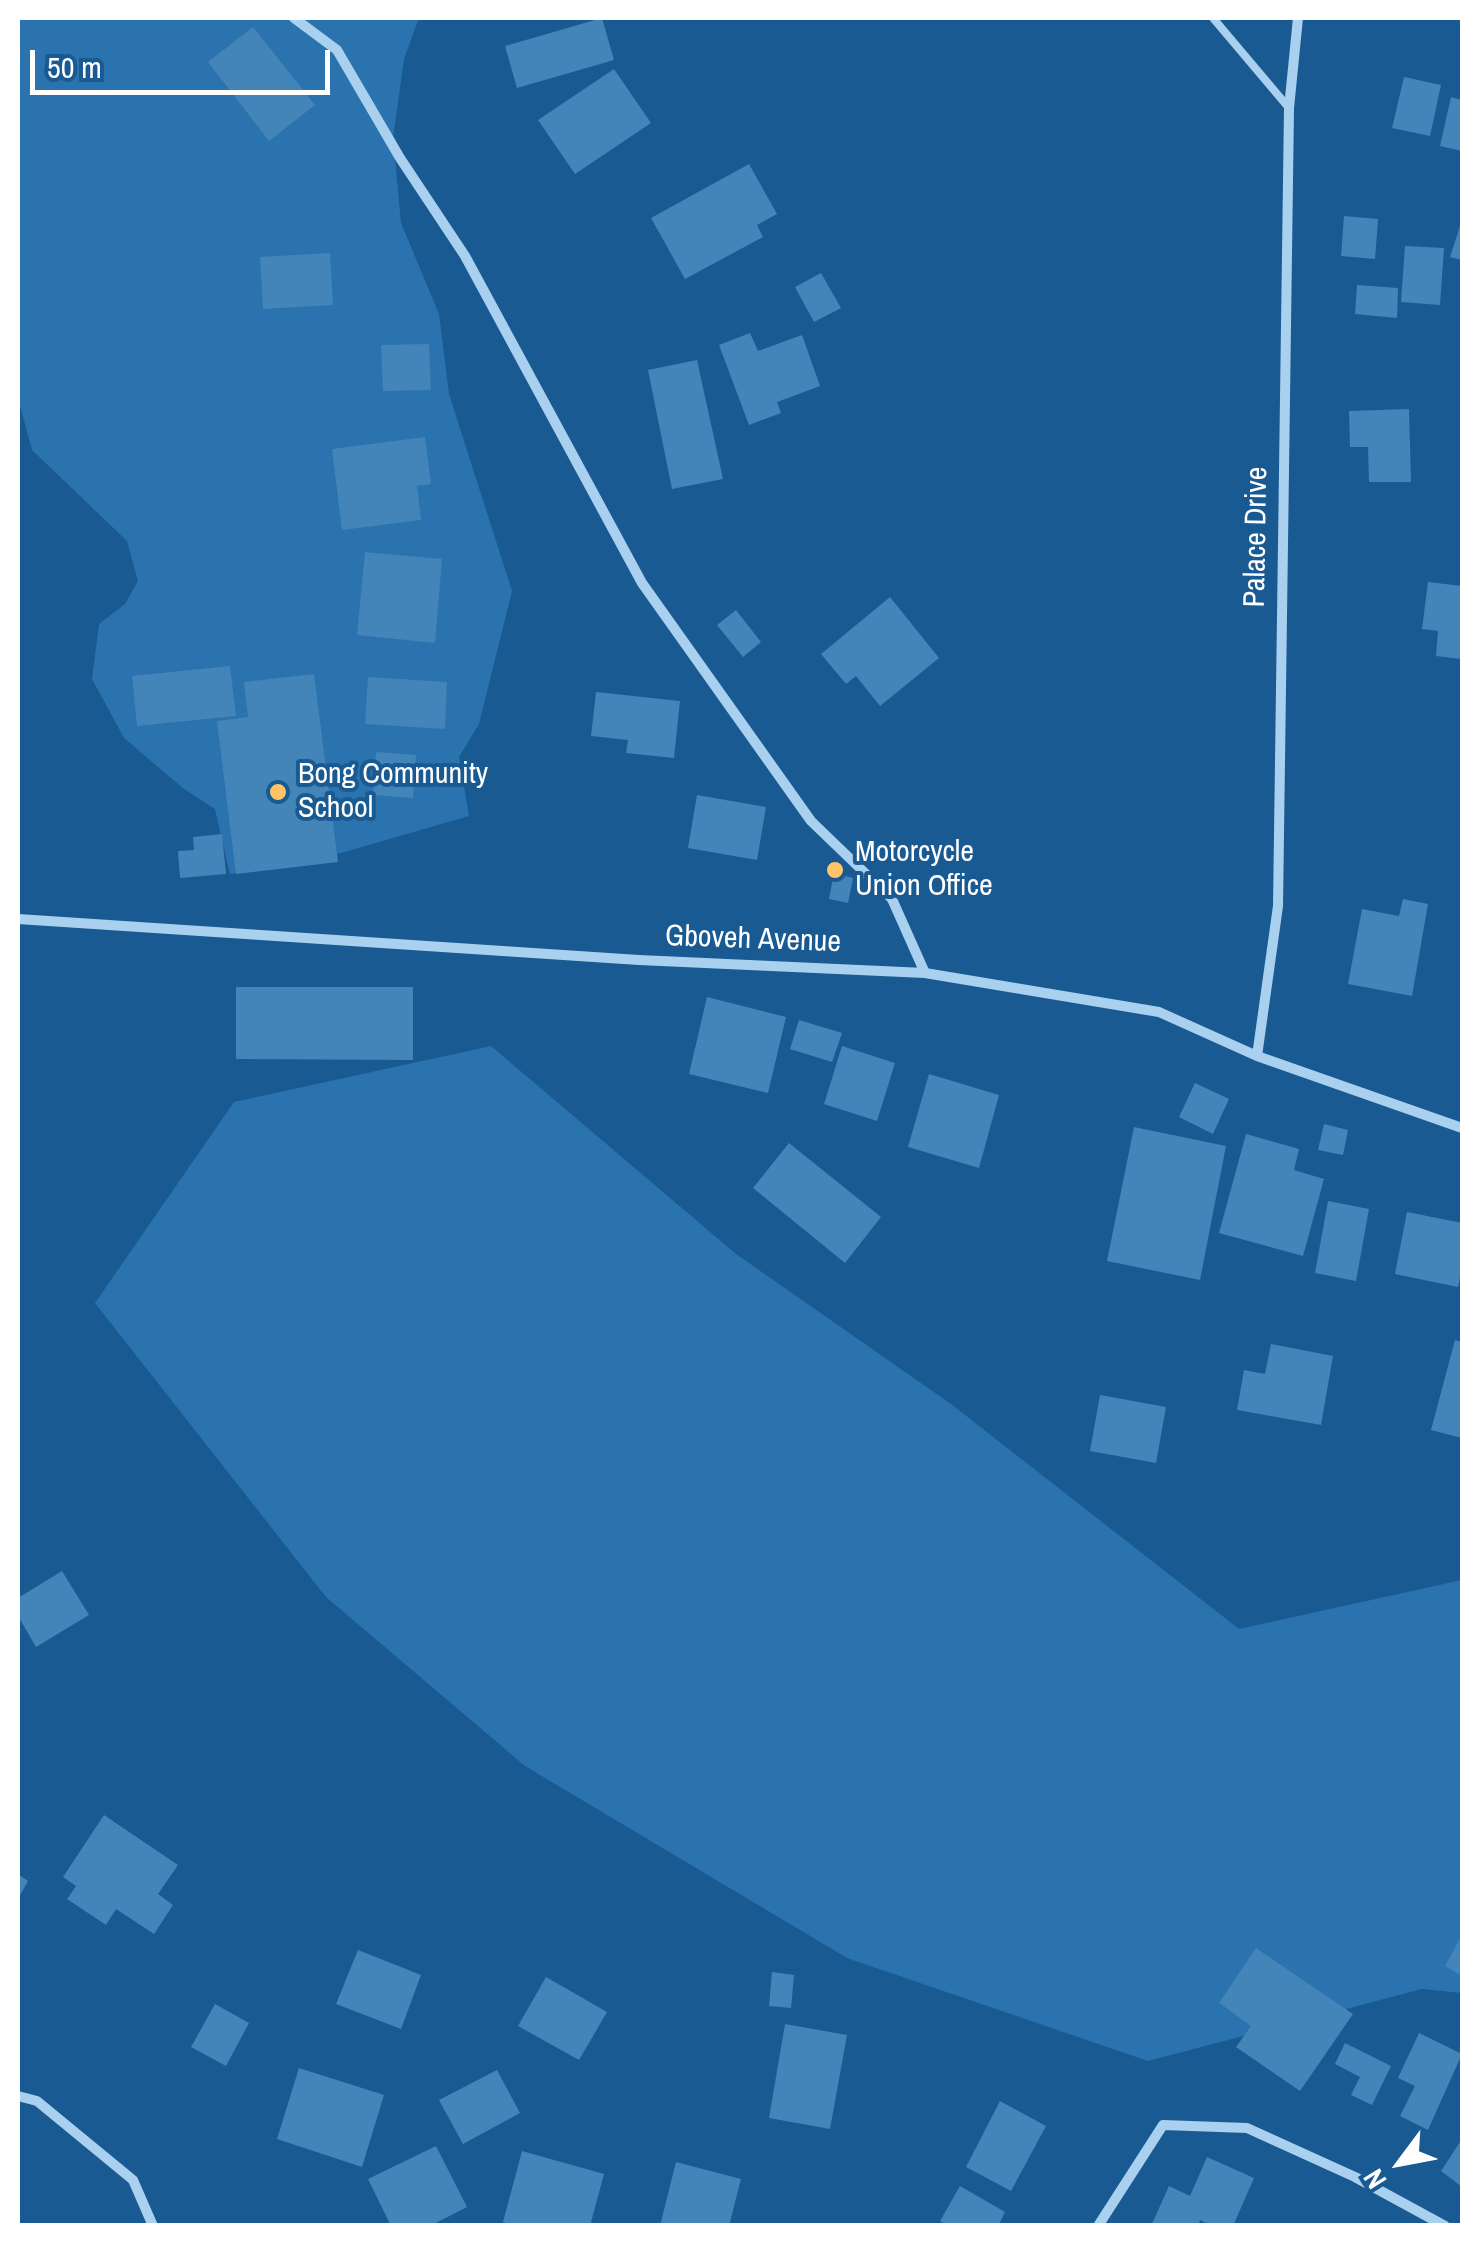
<!DOCTYPE html>
<style>
body{margin:0}
#map{position:relative;width:1480px;height:2243px;overflow:hidden;background:#1a5a92;font-family:"Archivo Narrow",sans-serif}
canvas{display:block}
.frame{position:absolute;inset:0;border:20px solid #fff;pointer-events:none}
.north{position:absolute;left:1350px;top:2113px;width:100px;height:100px;-webkit-text-stroke:8px #1a5a92;paint-order:stroke;rotate:238deg;font-size:28px;font-weight:700;line-height:40px;text-align:center;color:#fff}
.north::after{content:'';display:block;margin:auto;width:35px;height:45px;background:#fff;clip-path:polygon(50% 0,100% 100%,50% 72%,0 100%)}
.scale{position:absolute;left:30px;top:50px;width:300px;height:45px;box-sizing:border-box;border:5px solid #fff;border-top:0;padding-left:12px;font-size:30px;line-height:35px;white-space:nowrap;color:#fff;-webkit-text-stroke:8px #1a5a92;paint-order:stroke}
</style>
<div id="map">
<canvas width="1480" height="2243"></canvas>
<div class="frame"></div>
<div class="north">N</div>
<div class="scale">50 m</div>
</div>
<script>
const g = document.querySelector('canvas').getContext('2d');
g.lineJoin = 'round';
function fillPath(path, color) { g.fillStyle = color; g.fill(path, 'evenodd'); }
const poly = rows => new Path2D(rows.map(r => 'M' + r).join(''));
function stroke(path, color, width, dash) { g.strokeStyle = color; g.lineWidth = width; g.lineCap = dash ? 'butt' : 'round'; g.setLineDash(dash || []); g.stroke(path); }
function label(font, color, halo, rows, align = 'center') {
  g.font = font + ' "Archivo Narrow",sans-serif'; g.lineWidth = 8; g.setLineDash([]); g.textBaseline = 'middle'; g.strokeStyle = halo; g.fillStyle = color; for (const [text, x, y, turn = 0] of rows) {
    g.save(); g.translate(x, y); g.rotate((+turn || 0) * Math.PI / 180); g.textAlign = isNaN(turn) ? turn : align; if (halo) g.strokeText(text, 0, 0); g.fillText(text, 0, 0); g.restore();
  }
}
const green = poly([
 [18,18,419,18,404,59,393,138,401,223,439,314,449,394,512,591,479,724,459,757,469,816,334,855,230,874,215,809,184,789,124,738,92,679,99,624,125,604,138,581,127,541,32,450,18,398],
 [491,1046,736,1254,951,1404,1239,1629,1462,1580,1462,1993,1422,1989,1148,2061,847,1958,525,1766,326,1597,95,1303,234,1102]
]);
const building = poly([
 [602,18,614,60,517,88,505,46],
 [253,27,315,105,269,141,208,62],
 [614,69,651,123,575,174,538,120],
 [1404,77,1441,85,1430,136,1392,128],
 [1451,97,1462,100,1462,151,1440,146],
 [749,164,777,214,757,225,763,237,685,279,651,218],
 [1344,216,1378,219,1375,259,1341,256],
 [1462,220,1462,260,1450,257],
 [1405,246,1444,248,1440,305,1401,302],
 [330,253,333,305,263,309,260,257],
 [821,273,841,308,814,322,795,287],
 [1357,285,1398,288,1397,318,1355,314],
 [750,333,758,351,802,335,820,386,777,402,781,413,749,425,719,345],
 [429,344,431,390,383,391,381,345],
 [697,360,723,479,672,489,648,370],
 [1409,409,1411,482,1369,482,1368,447,1350,447,1349,411],
 [425,437,431,484,417,486,421,520,342,530,332,449],
 [365,552,442,559,435,643,357,635],
 [1428,582,1462,586,1462,659,1436,656,1438,631,1422,629],
 [890,597,939,658,880,706,856,676,846,684,821,654],
 [736,610,761,642,743,657,717,625],
 [230,666,236,716,137,726,132,676],
 [314,674,338,862,236,874,217,721,248,717,244,682],
 [368,677,447,682,445,729,365,724],
 [596,692,680,701,674,758,626,753,628,740,591,736],
 [376,752,416,755,413,798,373,795],
 [697,795,766,807,757,860,688,848],
 [222,834,226,874,180,878,178,851,194,850,193,837],
 [834,873,853,878,848,903,829,899],
 [1403,899,1428,904,1412,996,1348,984,1362,909,1399,916],
 [236,987,413,987,413,1060,236,1059],
 [707,997,786,1017,768,1093,689,1074],
 [799,1020,842,1033,832,1062,790,1049],
 [842,1046,895,1063,877,1121,824,1104],
 [929,1074,999,1095,979,1168,908,1147],
 [1195,1083,1229,1099,1213,1134,1179,1117],
 [1324,1124,1348,1130,1343,1155,1318,1150],
 [1134,1127,1226,1146,1200,1280,1107,1261],
 [1246,1134,1299,1149,1294,1170,1324,1179,1303,1256,1219,1233],
 [789,1143,881,1217,845,1263,753,1188],
 [1328,1201,1369,1209,1356,1281,1315,1273],
 [1407,1212,1462,1223,1462,1267,1458,1287,1395,1274],
 [1455,1340,1462,1342,1462,1438,1431,1430],
 [1271,1344,1333,1356,1321,1425,1237,1410,1244,1370,1265,1374],
 [1100,1395,1166,1407,1156,1463,1090,1451],
 [62,1571,89,1615,36,1647,18,1616,18,1598],
 [104,1815,178,1865,158,1894,173,1905,154,1934,116,1909,106,1925,67,1899,76,1886,63,1877],
 [18,1874,28,1881,18,1899],
 [1462,1935,1462,1976,1445,1966],
 [1256,1948,1353,2014,1300,2091,1236,2047,1251,2026,1219,2003],
 [358,1950,421,1975,401,2029,336,2004],
 [772,1972,794,1975,791,2008,769,2006],
 [546,1977,607,2012,579,2060,518,2026],
 [215,2004,249,2023,226,2066,191,2047],
 [785,2024,847,2035,830,2129,769,2118],
 [1419,2033,1462,2054,1428,2130,1400,2116,1415,2086,1398,2078],
 [1345,2043,1391,2066,1372,2105,1351,2095,1360,2077,1335,2064],
 [299,2068,384,2095,362,2167,277,2139],
 [497,2070,520,2113,463,2144,439,2100],
 [1000,2101,1046,2126,1011,2191,966,2167],
 [1462,2139,1462,2187,1441,2171],
 [436,2146,467,2207,430,2226,391,2226,368,2179],
 [522,2151,604,2174,590,2226,517,2226,503,2222],
 [1207,2157,1254,2178,1233,2226,1212,2226,1200,2220,1198,2226,1151,2226,1169,2186,1190,2196],
 [676,2162,741,2179,729,2226,660,2226],
 [960,2186,1005,2212,998,2226,948,2226,940,2221]
]);
const lane = poly([
 [1213,18,1289,108]
]);
const street = poly([
 [294,18,337,50,400,158,465,256,642,583,811,821,892,899,925,973],
 [18,919,639,960,925,973,1159,1012,1257,1056,1462,1128],
 [1257,1056,1278,906,1289,108,1298,18],
 [18,2096,37,2101,133,2180,153,2226],
 [1098,2226,1163,2125,1247,2128,1355,2177,1445,2226]
]);
const markers = [
 [278,792,10,"#ffc468"],
 [835,870,10,"#ffc468"]
];
const streetNames = [
 ["Palace Drive",1257,537,-89],
 ["Gboveh Avenue",753,940,2]
];
const poiNames = [
 ["Bong Community",298,775],
 ["School",298,809],
 ["Motorcycle",855,853],
 ["Union Office",855,887]
];
fillPath(green, '#2a73ae');
fillPath(building, '#4384b9');
stroke(lane, '#aad0ef', 8);
stroke(street, '#aad0ef', 10);
for (const [x, y, r, color] of markers) { const dot = new Path2D(); dot.arc(x, y, r, 0, 2 * Math.PI); g.fillStyle = color; g.fill(dot); stroke(dot, '#1a5a92', 4); }
label('30px', '#fff', '#1a5a92', streetNames);
label('30px', '#fff', '#1a5a92', poiNames, 'left');
</script>
